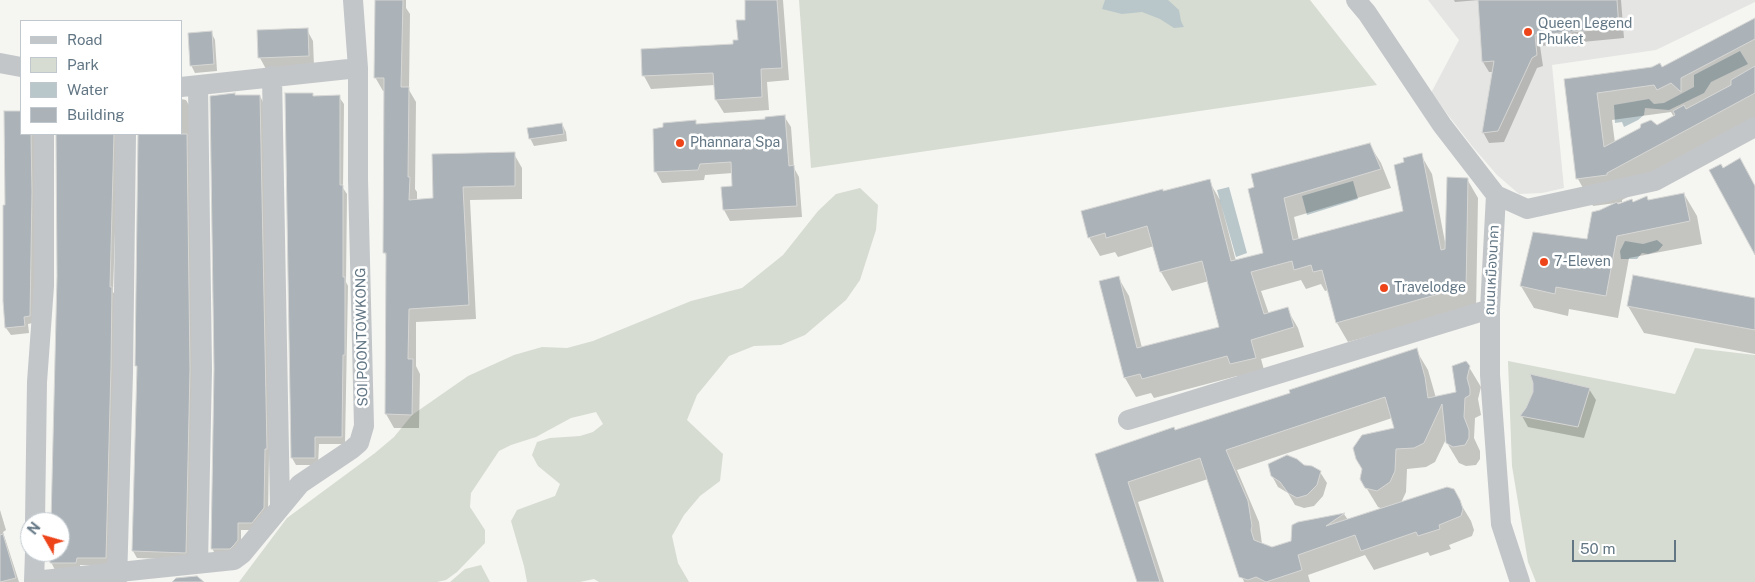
<!DOCTYPE html>
<meta charset="utf-8">
<style>
body{margin:0}
#map{position:relative;width:1755px;height:582px;overflow:hidden;background:#f5f5f1;font-family:"Public Sans",sans-serif}
canvas{display:block}
.legend{position:absolute;left:20px;top:20px;width:162px;height:115px;box-sizing:border-box;background:#fff;border:1px solid #c0c8ce;margin:0;padding:6px 9px;list-style:none;font-size:15px;color:#627684}
.legend li{display:flex;align-items:center;gap:10px;height:25px}
.legend b{width:25px;border:1px solid #c0c8ce}
.north{position:absolute;left:20px;top:512px;width:50px;height:50px;box-sizing:border-box;background:#fff;border:1px solid #c0c8ce;border-radius:50%;rotate:308deg;font-size:14px;font-weight:700;line-height:20px;text-align:center;color:#627684}
.north::after{content:'';display:block;margin:auto;width:18px;height:22px;background:#ed4419;clip-path:polygon(50% 0,100% 100%,50% 72%,0 100%)}
.scale{position:absolute;left:1572px;top:540px;width:104px;height:22px;box-sizing:border-box;border:2px solid #627684;border-top:0;padding-left:6px;font-size:15px;line-height:18px;white-space:nowrap;color:#627684;-webkit-text-stroke:4px #fff;paint-order:stroke}
</style>
<div id="map">
<canvas width="1755" height="582"></canvas>
<ul class="legend">
<li><b style="height:6px;background:#c2c6c9"></b>Road</li>
<li><b style="height:14px;background:#d6dcd1"></b>Park</li>
<li><b style="height:14px;background:#b9c7cb"></b>Water</li>
<li><b style="height:14px;background:#abb3b8"></b>Building</li>
</ul>
<div class="north">N</div>
<div class="scale">50 m</div>
</div>
<script>
const g = document.querySelector('canvas').getContext('2d');
g.lineJoin = 'round';
function fillPath(path, color) { g.fillStyle = color; g.fill(path, 'evenodd'); }
const poly = rows => new Path2D(rows.map(r => 'M' + r).join(''));
function stroke(path, color, width, dash) { g.strokeStyle = color; g.lineWidth = width; g.lineCap = dash ? 'butt' : 'round'; g.setLineDash(dash || []); g.stroke(path); }
function label(font, color, halo, rows, align = 'center') {
  g.font = font + ' "Public Sans","Noto Sans Thai",sans-serif'; g.lineWidth = 5; g.setLineDash([]); g.textBaseline = 'middle'; g.strokeStyle = halo; g.fillStyle = color; for (const [text, x, y, turn = 0] of rows) {
    g.save(); g.translate(x, y); g.rotate((+turn || 0) * Math.PI / 180); g.textAlign = isNaN(turn) ? turn : align; if (halo) g.strokeText(text, 0, 0); g.fillText(text, 0, 0); g.restore();
  }
}
const built = poly([
 [1428,0,1755,0,1755,2,1656,50,1552,65,1564,188,1542,193,1519,194,1497,175,1472,146,1431,93,1459,40]
]);
const green = poly([
 [799,0,1310,0,1377,85,811,168],
 [860,188,878,205,876,230,860,280,846,300,805,335,781,345,754,346,729,356,697,395,687,420,723,454,720,481,700,496,684,515,672,536,678,563,689,582,599,582,594,579,580,582,527,582,524,566,511,521,517,510,555,496,560,484,538,466,532,455,537,442,550,438,580,436,593,432,603,424,596,412,571,418,536,437,511,445,499,451,471,493,470,507,485,530,485,543,457,572,446,580,437,582,239,582,287,518,375,453,394,437,412,415,468,376,514,355,542,347,567,348,593,341,691,301,742,288,783,255,818,211,836,194],
 [1695,348,1755,355,1755,582,1536,582,1528,562,1512,466,1508,361,1675,394],
 [481,565,490,582,450,582,465,569]
]);
const water = poly([
 [1105,0,1168,0,1179,10,1181,21,1184,27,1174,28,1160,19,1142,12,1122,14,1102,9],
 [1740,51,1748,64,1711,82,1704,93,1669,110,1645,108,1644,115,1638,120,1624,127,1622,122,1615,123,1614,105,1649,99,1654,104,1664,103,1694,87,1694,75],
 [1353,181,1358,199,1307,215,1302,196],
 [1229,187,1247,253,1236,257,1217,190],
 [1657,240,1663,245,1658,251,1648,254,1642,253,1637,259,1621,259,1620,251,1625,241,1643,244]
]);
const shadow = poly([
 [375,0,406,0,406,8,410,14,409,90,416,102,415,189,417,192,417,201,434,200,514,154,522,168,522,199,470,200,476,319,416,322,416,366,420,374,419,428,394,428,386,414,388,259,384,252,385,91,383,91,375,77],
 [746,0,783,0,789,80,767,82,769,110,724,113,716,100,715,85,651,89,644,76,642,50,735,45,739,41,747,21],
 [1454,0,1621,0,1624,38,1540,46,1543,66,1537,68,1504,142,1489,143,1483,132,1493,72,1489,72,1483,62,1479,0,1455,2],
 [1755,19,1755,129,1622,200,1622,202,1617,203,1618,206,1684,194,1697,216,1702,244,1629,258,1618,318,1569,309,1568,316,1534,308,1521,286,1588,241,1601,211,1616,203,1593,206,1578,179,1565,80,1662,68],
 [1671,112,1674,117,1656,126,1615,143,1612,120],
 [307,30,313,41,314,67,266,69,260,58],
 [211,32,215,40,217,71,195,73,191,65],
 [260,96,264,104,270,456,269,456,268,516,256,530,241,530,241,548,216,556,212,548,235,97],
 [313,97,339,97,344,104,343,188,347,194,346,282,348,286,345,444,319,444,318,465,296,465,292,458],
 [181,99,186,100,190,107,194,377,190,560,137,558,133,551,138,369,136,365,139,134,181,134],
 [21,112,21,134,34,134,35,304,33,323,28,324,29,333,11,335,6,328,6,113],
 [784,116,791,127,794,168,799,177,802,217,730,221,724,210,734,187,733,173,705,175,704,180,662,183,656,172,695,122,697,125,767,120],
 [562,124,566,132,567,141,534,146,530,138],
 [58,134,121,134,118,142,113,292,116,296,109,565,80,565,80,570,55,570,51,562,51,552,60,552,60,522,52,522,58,276],
 [1369,144,1381,163,1391,188,1294,217,1299,240,1405,212,1421,155,1432,174,1445,242,1467,179,1478,198,1476,311,1458,311,1348,342,1337,323,1329,290,1325,291,1321,284,1306,289,1301,280,1261,291,1269,314,1287,309,1298,328,1304,347,1261,359,1266,377,1242,383,1237,376,1154,398,1151,393,1136,397,1125,378,1118,277,1129,296,1142,348,1221,327,1209,281,1172,291,1161,272,1154,246,1118,257,1115,252,1100,256,1089,237,1163,192,1209,181,1220,200,1236,261,1265,254,1249,190],
 [1755,299,1755,354,1644,333,1628,306],
 [1416,350,1428,370,1436,398,1457,393,1469,367,1481,387,1478,399,1481,415,1475,418,1474,438,1480,451,1480,459,1476,465,1466,466,1459,463,1447,443,1447,437,1435,462,1426,467,1407,469,1406,492,1401,503,1459,501,1471,521,1474,530,1472,536,1449,545,1451,549,1430,556,1428,552,1374,570,1365,555,1308,575,1310,582,1244,582,1208,479,1138,502,1164,582,1138,582,1096,455,1175,431,1292,394],
 [1392,418,1395,429,1361,479,1378,507,1383,509,1348,520,1344,514,1298,523,1292,542,1272,548,1262,544,1259,522,1237,470],
 [1589,389,1596,400,1584,438,1528,427,1522,416],
 [1303,466,1320,472,1327,483,1323,496,1314,506,1304,508,1295,505,1288,493,1278,487,1272,476],
 [0,510,6,530,3,532,19,582,0,582]
]);
const building = poly([
 [375,0,403,0,401,87,409,87,408,177,410,177,409,200,433,198,432,154,515,152,515,186,463,187,469,305,409,309,408,359,413,359,412,415,385,414,386,253,383,253,384,78,374,78,375,0],
 [745,0,777,0,782,68,761,69,762,97,715,100,713,73,642,76,641,49,733,44,733,40,738,40,736,20,745,20,745,0],
 [1478,0,1617,0,1619,28,1535,35,1537,55,1532,58,1498,131,1482,133,1494,61,1482,62,1478,0],
 [1755,18,1755,39,1681,78,1681,92,1671,83,1657,90,1654,85,1597,93,1604,147,1640,128,1641,124,1651,120,1657,125,1675,115,1673,111,1684,105,1686,109,1731,85,1731,80,1755,66,1755,93,1607,173,1607,175,1576,179,1564,79,1652,67,1660,63,1662,67,1755,18],
 [308,28,309,56,258,58,257,30,308,28],
 [212,31,214,64,190,66,188,33,212,31],
 [235,93,235,95,260,95,267,449,265,449,264,508,252,523,238,523,238,540,234,545,230,549,211,549,214,369,210,96,235,93],
 [285,93,313,93,313,96,340,95,340,185,343,185,343,277,345,277,345,355,343,355,342,437,315,437,315,458,291,458,285,93],
 [4,111,21,111,21,134,31,134,32,192,30,316,24,317,25,326,5,328,3,301,3,205,5,205,4,111],
 [785,115,789,166,794,165,797,206,723,210,721,187,732,186,731,162,700,164,698,170,654,172,653,129,663,127,663,123,696,120,696,124,765,119,765,117,785,115],
 [562,123,564,134,529,139,527,128,562,123],
 [56,134,114,134,110,287,112,287,111,367,106,558,77,558,76,563,50,563,50,552,60,552,60,522,51,522,57,276,56,134],
 [138,134,187,134,190,369,186,553,132,551,137,366,135,366,138,134],
 [1370,143,1381,169,1284,198,1293,240,1403,211,1394,165,1404,162,1403,158,1422,153,1441,250,1445,249,1447,177,1468,178,1466,292,1446,292,1336,323,1322,270,1313,272,1311,265,1294,270,1292,261,1251,272,1264,314,1288,307,1294,327,1251,340,1256,358,1230,364,1227,356,1142,379,1140,374,1124,378,1099,281,1119,276,1137,348,1219,327,1202,261,1160,272,1147,226,1106,238,1105,233,1088,238,1081,211,1163,189,1163,191,1210,179,1231,261,1263,253,1248,189,1254,187,1251,174,1370,143],
 [1740,158,1755,186,1755,255,1709,170,1721,164,1723,168,1740,158],
 [1684,193,1690,221,1617,236,1606,296,1556,287,1555,294,1520,286,1533,232,1587,239,1592,212,1600,210,1617,202,1618,204,1632,199,1633,202,1647,196,1648,200,1684,193],
 [1633,275,1755,298,1755,330,1627,306,1633,275],
 [1417,348,1425,377,1428,398,1456,392,1452,366,1466,361,1470,366,1467,378,1470,389,1470,395,1465,398,1464,417,1469,430,1469,438,1465,445,1453,447,1446,443,1442,404,1424,443,1414,448,1396,449,1395,471,1390,482,1377,491,1365,488,1360,479,1362,469,1356,459,1353,448,1362,435,1394,428,1385,397,1226,450,1248,501,1252,526,1251,530,1254,540,1272,547,1291,541,1292,525,1298,522,1345,513,1326,526,1447,487,1454,489,1460,500,1463,509,1461,516,1439,525,1440,529,1418,536,1416,532,1361,551,1355,535,1298,555,1302,570,1266,582,1256,577,1248,580,1239,577,1200,458,1128,482,1160,582,1137,582,1095,454,1174,427,1175,430,1290,393,1289,390,1417,348],
 [1530,374,1590,388,1578,427,1520,416,1526,408,1533,392,1533,383,1530,374],
 [1287,455,1297,459,1304,465,1312,466,1321,471,1317,485,1307,495,1297,498,1288,493,1280,482,1271,476,1268,464,1287,455],
 [3,534,16,578,0,582,0,535,3,534],
 [197,576,204,582,172,582,176,578,197,576]
]);
const minor = poly([
 [1356,0,1367,13,1442,125,1496,195,1490,309,1490,375,1501,524,1520,582],
 [0,63,21,67],
 [272,76,280,507],
 [198,86,202,369,198,564],
 [181,87,358,68],
 [1496,195,1527,209,1655,181,1755,127],
 [1128,420,1490,309],
 [35,522,37,382,44,286,44,134],
 [35,552,34,581,234,560,242,554,300,484,352,449,359,443,364,426,358,179,358,68,353,0],
 [117,582,123,373,126,134]
]);
const markers = [
 [1528,32,5,"#ed4419"],
 [680,143,5,"#ed4419"],
 [1544,262,5,"#ed4419"],
 [1384,288,5,"#ed4419"]
];
const poiNames = [
 ["Queen Legend",1538,24],
 ["Phuket",1538,40],
 ["Phannara Spa",690,143],
 ["7-Eleven",1554,262],
 ["Travelodge",1394,288]
];
const streetNames = [
 ["ถนนเหมืองนาคา",1492,270,-87],
 ["SOI POONTOWKONG",362,337,-91]
];
fillPath(built, '#e5e6e4');
fillPath(green, '#d6dcd1');
fillPath(water, '#b9c7cb');
fillPath(shadow, '#0003');
fillPath(building, '#abb3b8');
stroke(building, '#d6d6d4', 1);
stroke(minor, '#c2c6c9', 20);
for (const [x, y, r, color] of markers) { const dot = new Path2D(); dot.arc(x, y, r, 0, 2 * Math.PI); g.fillStyle = color; g.fill(dot); stroke(dot, '#fff', 2); }
label('14px', '#627684', '#fff', poiNames, 'left');
label('14px', '#627684', '#fff', streetNames);
</script>
